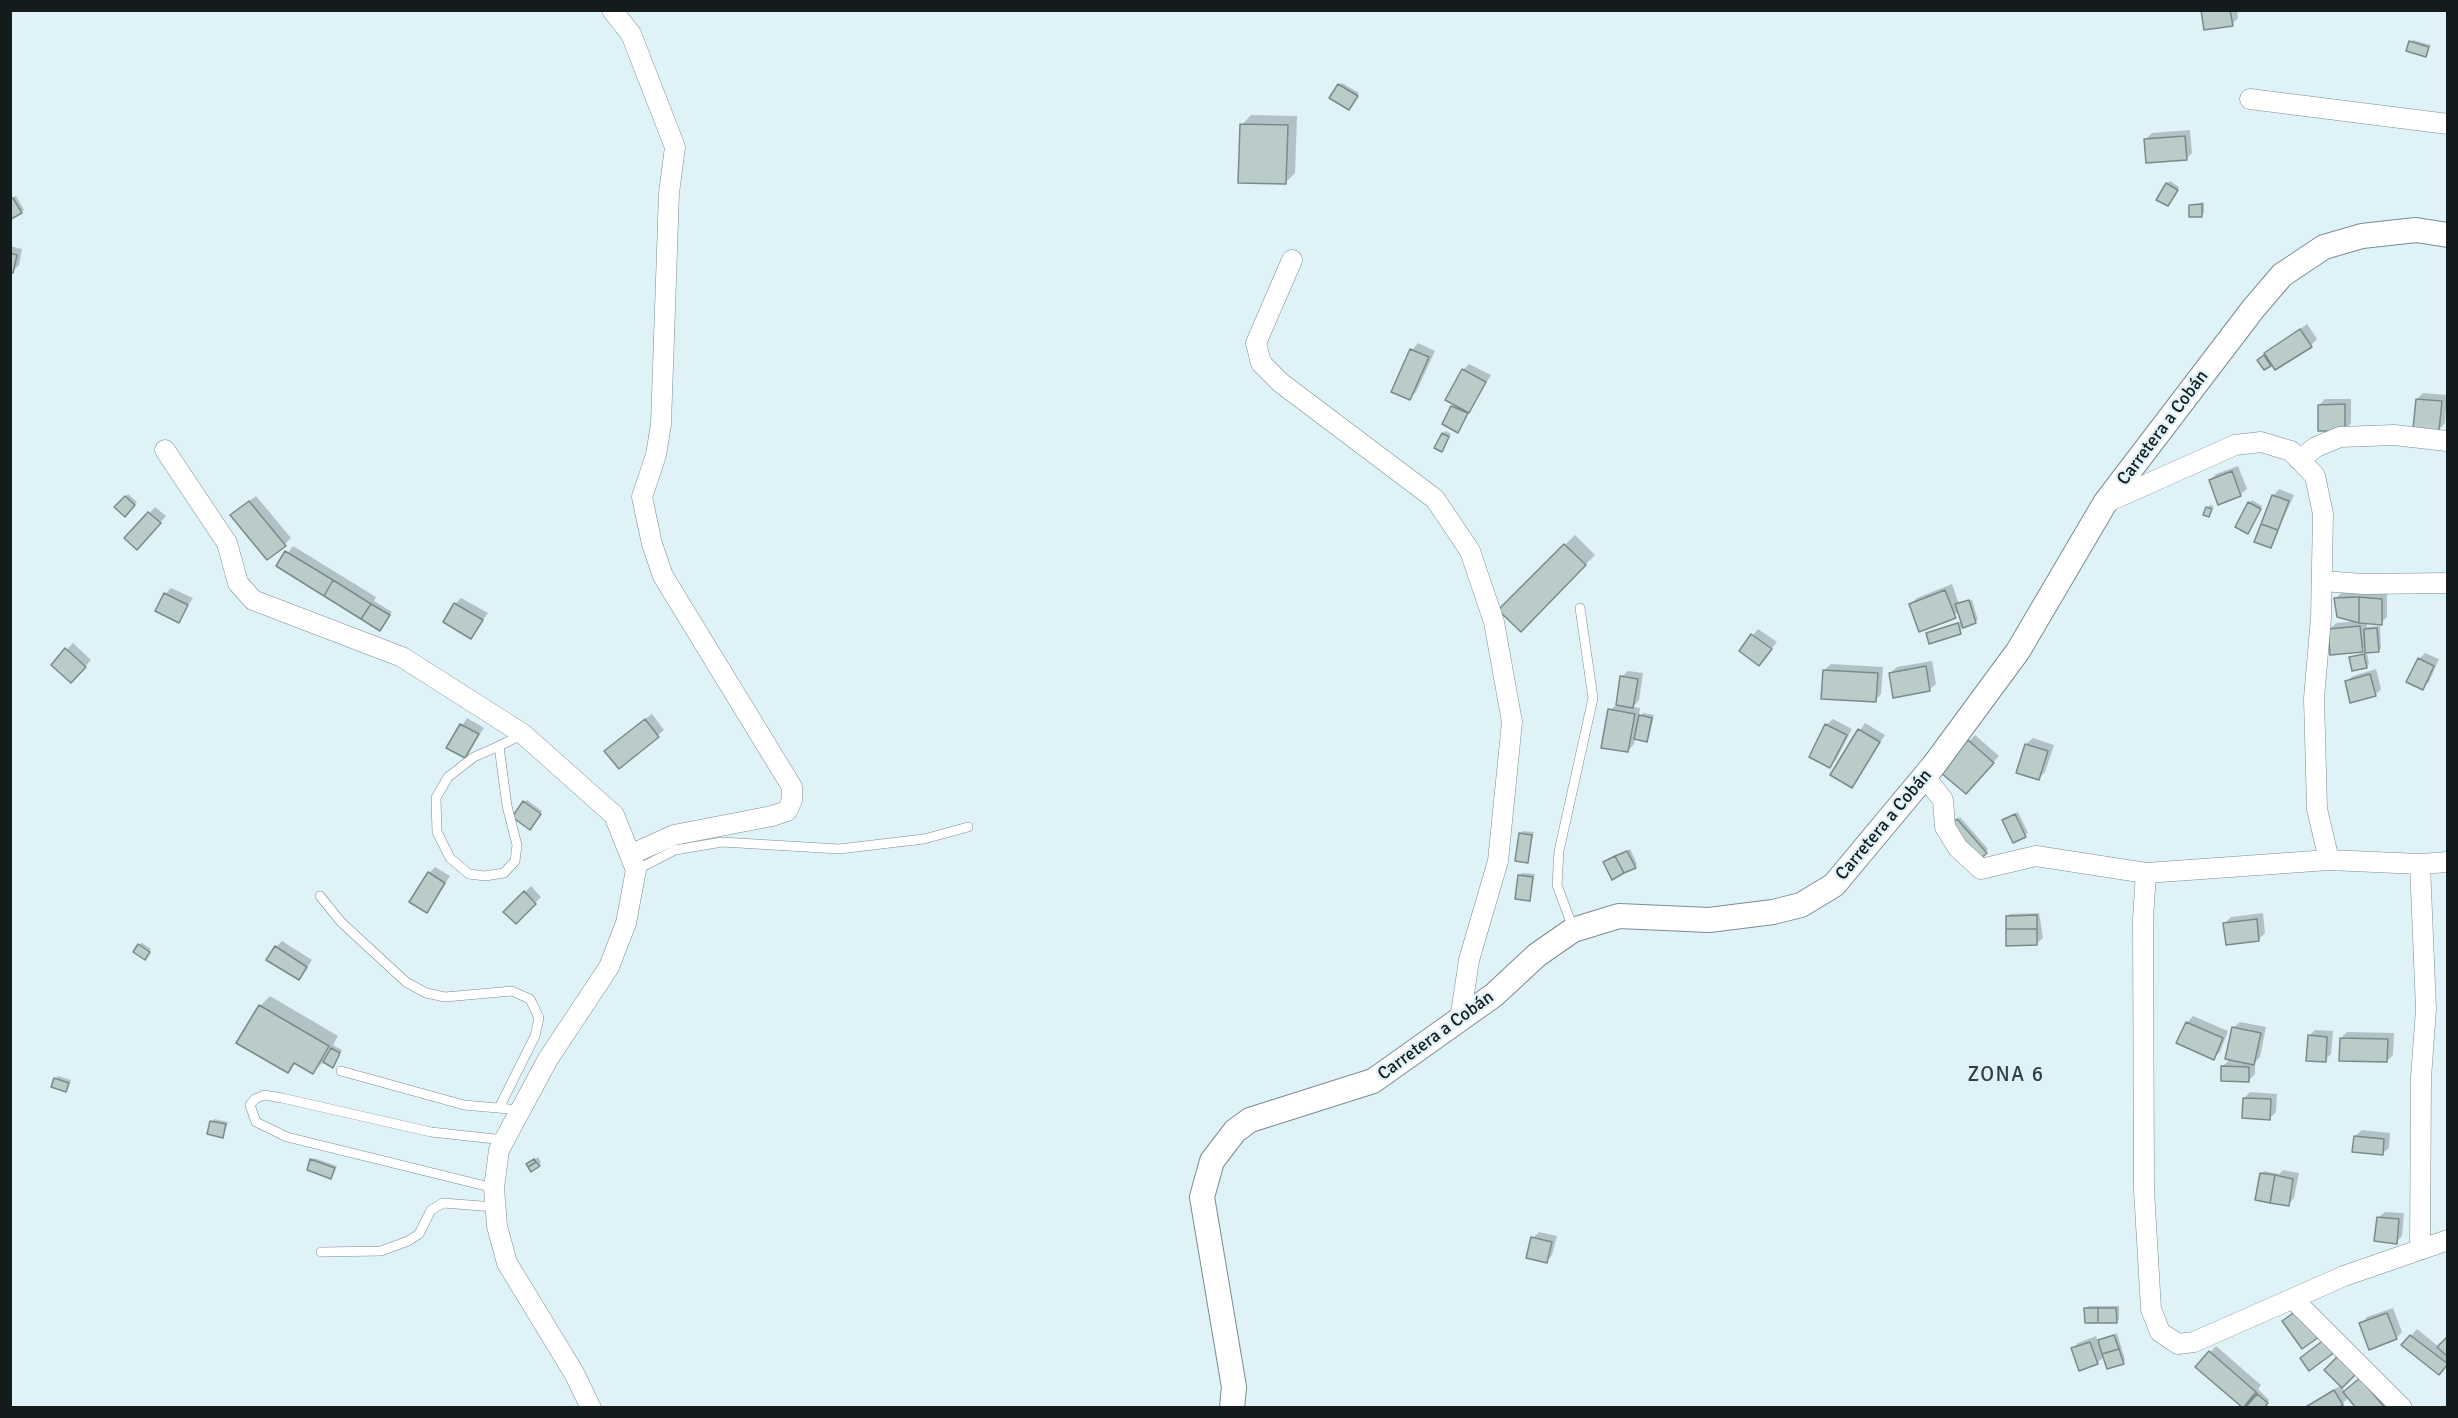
<!DOCTYPE html>
<meta charset="utf-8">
<style>
body{margin:0}
#map{position:relative;width:2458px;height:1418px;overflow:hidden;background:#dff2f8;font-family:Signika,sans-serif}
canvas{display:block}
.frame{position:absolute;inset:0;border:12px solid #141b1d;pointer-events:none}
</style>
<div id="map">
<canvas width="2458" height="1418"></canvas>
<div class="frame"></div>
</div>
<script>
const g = document.querySelector('canvas').getContext('2d');
g.lineJoin = 'round';
function fillPath(path, color) { g.fillStyle = color; g.fill(path, 'evenodd'); }
const poly = rows => new Path2D(rows.map(r => 'M' + r).join(''));
function stroke(path, color, width, dash) { g.strokeStyle = color; g.lineWidth = width; g.lineCap = dash ? 'butt' : 'round'; g.setLineDash(dash || []); g.stroke(path); }
function label(font, color, halo, rows, align = 'center') {
  g.font = font + ' Signika,sans-serif'; g.lineWidth = 4.5; g.setLineDash([]); g.textBaseline = 'middle'; g.strokeStyle = halo; g.fillStyle = color; for (const [text, x, y, turn = 0] of rows) {
    g.save(); g.translate(x, y); g.rotate((+turn || 0) * Math.PI / 180); g.textAlign = isNaN(turn) ? turn : align; if (halo) g.strokeText(text, 0, 0); g.fillText(text, 0, 0); g.restore();
  }
}
const shadow = poly([
 [2203,10,2237,10,2238,18,2232,24],
 [2413,40,2431,45,2425,55,2411,42],
 [1342,83,1359,93,1351,106,1339,85],
 [1251,115,1297,116,1295,173,1285,183,1242,125],
 [2190,130,2192,153,2186,159,2146,139,2152,133],
 [2170,181,2179,187,2170,202,2167,184],
 [16,196,24,210,12,217,10,199],
 [2204,202,2204,212,2202,215,2191,205],
 [10,246,22,249,19,265,13,271],
 [2307,324,2317,339,2311,345,2265,368,2262,357],
 [1418,343,1435,351,1416,392,1410,399,1393,391,1412,350],
 [1469,364,1491,375,1458,431,1444,424,1455,404,1463,370],
 [2423,393,2447,395,2445,423,2439,429,2417,399],
 [2325,399,2351,399,2351,423,2345,430,2319,405],
 [1446,431,1451,434,1444,447,1443,434],
 [2238,466,2247,489,2240,495,2210,481,2216,474],
 [2279,489,2294,495,2271,546,2273,496],
 [128,494,137,502,124,515,116,507],
 [256,496,291,538,285,544,238,509],
 [2252,500,2262,506,2250,529,2249,503],
 [2210,505,2214,506,2209,515,2207,508],
 [155,507,166,516,143,542,126,538],
 [1575,535,1595,555,1520,630,1500,610],
 [293,546,376,597,374,601,392,612,383,626,278,566],
 [1952,584,1959,604,1972,600,1978,620,1962,626,1961,632,1930,642,1928,634,1931,631,1962,621,1959,612,1920,630,1910,604,1917,598],
 [171,588,193,598,178,621,165,594],
 [2342,592,2387,593,2387,617,2381,623,2366,620,2367,627,2380,626,2381,648,2378,651,2366,646,2362,650,2330,629,2336,623,2361,621,2336,598],
 [461,598,488,613,471,637,455,604],
 [1758,629,1777,642,1765,657,1741,650],
 [73,643,91,660,78,675,53,665],
 [2367,653,2369,664,2366,667,2350,658],
 [2425,653,2439,659,2429,682,2422,688,2419,659],
 [1932,661,1936,684,1929,690,1890,673,1897,667],
 [1831,664,1883,667,1881,694,1875,701,1824,670],
 [2376,669,2381,689,2375,695,2346,682,2353,676],
 [1628,671,1643,673,1639,700,1633,707,1640,708,1639,717,1643,713,1654,715,1649,738,1646,740,1635,738,1634,744,1628,751,1610,710,1618,704,1621,677],
 [652,714,664,730,619,767,612,745],
 [467,718,484,728,465,756,448,747],
 [1833,719,1852,729,1836,760,1829,766,1826,725],
 [1865,723,1885,735,1851,786,1832,774],
 [1975,735,1999,756,1972,786,1942,771],
 [2033,738,2054,745,2045,772,2039,778,2017,772,2026,744],
 [527,800,542,811,532,825,524,802],
 [2018,812,2028,833,2025,835,2004,820],
 [1960,817,1988,849,1980,857,1952,825],
 [1523,831,1534,832,1527,861,1520,834],
 [1630,849,1637,864,1635,866,1607,860],
 [435,867,450,876,427,911,429,873],
 [1522,873,1535,874,1529,899,1520,875],
 [531,886,541,897,516,922,505,912],
 [2039,913,2043,938,2036,944,2007,916,2010,914],
 [2263,913,2265,933,2259,939,2225,923,2231,917],
 [282,941,312,960,299,979,276,947],
 [142,943,151,949,147,956,139,945],
 [270,996,338,1036,333,1045,342,1050,335,1063,324,1061,313,1072,296,1062,288,1071,260,1006],
 [2193,1016,2228,1031,2220,1052,2213,1058,2187,1023],
 [2240,1022,2266,1027,2260,1057,2255,1062,2255,1074,2248,1081,2223,1066,2230,1059,2233,1028],
 [2315,1030,2333,1031,2331,1054,2325,1060,2309,1036],
 [2347,1032,2394,1033,2393,1055,2387,1061,2341,1038],
 [58,1076,71,1080,66,1091,55,1079],
 [2250,1092,2277,1094,2276,1112,2270,1118,2244,1098],
 [214,1119,228,1122,223,1136,211,1122],
 [2362,1130,2390,1133,2389,1148,2382,1154,2355,1136],
 [538,1157,541,1162,539,1165,531,1162],
 [314,1158,337,1166,331,1178,312,1160],
 [2283,1170,2299,1173,2294,1198,2288,1205,2262,1174,2264,1171,2279,1174],
 [2385,1212,2404,1213,2402,1236,2396,1242,2378,1218],
 [1539,1232,1557,1236,1552,1255,1546,1262,1533,1238],
 [2089,1306,2119,1306,2119,1319,2116,1322,2086,1308],
 [2393,1308,2402,1332,2396,1338,2361,1324,2367,1317],
 [2417,1329,2439,1347,2448,1338,2448,1364,2403,1345],
 [2117,1333,2125,1360,2123,1362,2105,1356,2097,1363,2072,1349,2078,1343,2096,1336,2098,1342],
 [2216,1346,2261,1385,2258,1389,2269,1400,2263,1408,2244,1408,2197,1367],
 [2367,1373,2391,1401,2385,1408,2358,1408,2349,1397,2342,1404,2305,1408,2341,1385,2345,1392]
]);
const building = poly([
 [2201,10,2230,10,2233,26,2204,30,2201,10],
 [2409,41,2429,47,2426,57,2406,51,2409,41],
 [1338,84,1358,96,1349,110,1329,98,1338,84],
 [1240,124,1288,125,1286,184,1238,183,1240,124],
 [2185,136,2187,160,2146,163,2144,139,2185,136],
 [2166,183,2178,190,2168,206,2156,200,2166,183],
 [13,198,22,213,11,219,10,199,13,198],
 [2202,204,2202,217,2189,217,2189,205,2202,204],
 [10,253,17,255,13,273,10,272,10,253],
 [2300,329,2312,347,2275,370,2264,353,2300,329],
 [1410,349,1429,357,1410,400,1391,392,1410,349],
 [2264,355,2271,366,2264,370,2257,360,2264,355],
 [1462,369,1486,382,1469,413,1445,400,1462,369],
 [2416,399,2442,401,2439,431,2413,429,2416,399],
 [2345,404,2345,431,2318,431,2318,405,2345,404],
 [1451,406,1468,413,1458,433,1442,424,1451,406],
 [1442,433,1449,437,1442,452,1434,448,1442,433],
 [2232,471,2241,496,2218,505,2209,480,2232,471],
 [2272,495,2289,501,2278,530,2261,524,2272,495],
 [125,496,135,505,125,517,114,507,125,496],
 [249,501,286,546,267,560,230,515,249,501],
 [2248,502,2261,509,2248,534,2235,527,2248,502],
 [2206,507,2212,509,2209,517,2203,515,2206,507],
 [148,512,161,523,137,550,124,538,148,512],
 [2261,524,2278,530,2271,548,2254,542,2261,524],
 [1564,544,1586,565,1521,632,1498,610,1564,544],
 [285,551,333,580,324,596,276,566,285,551],
 [333,580,371,604,361,619,324,596,333,580],
 [1945,590,1956,618,1919,632,1909,604,1945,590],
 [164,593,188,605,179,623,155,611,164,593],
 [2359,597,2359,623,2337,617,2334,598,2359,597],
 [2359,597,2382,599,2382,625,2359,623,2359,597],
 [1969,600,1976,623,1963,628,1955,604,1969,600],
 [454,603,483,620,471,639,443,622,454,603],
 [371,604,390,615,380,631,361,619,371,604],
 [1958,623,1961,634,1929,644,1926,633,1958,623],
 [2360,626,2363,652,2330,655,2328,629,2360,626],
 [2377,628,2379,652,2365,653,2364,629,2377,628],
 [1751,634,1772,649,1759,666,1739,651,1751,634],
 [65,648,86,667,71,683,51,665,65,648],
 [2364,654,2367,668,2352,671,2349,657,2364,654],
 [2418,658,2434,666,2423,690,2406,682,2418,658],
 [1926,666,1930,691,1893,698,1889,673,1926,666],
 [1823,670,1878,673,1876,702,1821,699,1823,670],
 [2370,674,2376,696,2350,703,2345,681,2370,674],
 [1620,676,1638,679,1633,708,1616,705,1620,676],
 [1608,709,1635,714,1628,752,1601,748,1608,709],
 [1639,715,1652,718,1647,742,1634,739,1639,715],
 [645,719,659,737,619,769,604,751,645,719],
 [460,724,479,734,465,758,446,748,460,724],
 [1825,724,1847,735,1830,768,1809,757,1825,724],
 [1858,729,1880,742,1852,788,1830,775,1858,729],
 [1968,740,1994,763,1966,794,1940,772,1968,740],
 [2025,744,2048,751,2039,780,2016,773,2025,744],
 [523,801,541,814,530,830,512,817,523,801],
 [2015,814,2026,837,2013,843,2002,820,2015,814],
 [1957,819,1987,853,1980,859,1950,825,1957,819],
 [1519,833,1532,835,1528,863,1515,861,1519,833],
 [1627,851,1636,868,1624,873,1615,856,1627,851],
 [1615,856,1624,873,1612,880,1603,862,1615,856],
 [428,872,445,883,427,913,409,902,428,872],
 [1518,875,1533,877,1530,901,1515,899,1518,875],
 [524,891,536,904,516,924,503,912,524,891],
 [2037,915,2037,929,2006,929,2006,916,2037,915],
 [2257,919,2259,941,2226,945,2223,923,2257,919],
 [2006,929,2037,929,2037,945,2006,946,2006,929],
 [138,944,150,952,145,960,133,952,138,944],
 [275,946,307,967,299,980,266,960,275,946],
 [259,1005,329,1046,313,1074,294,1063,288,1073,236,1043,259,1005],
 [2186,1022,2223,1038,2214,1060,2176,1043,2186,1022],
 [2232,1027,2261,1033,2254,1065,2225,1059,2232,1027],
 [2308,1035,2327,1037,2326,1062,2306,1061,2308,1035],
 [2340,1038,2388,1039,2387,1062,2339,1061,2340,1038],
 [331,1048,340,1053,333,1068,323,1062,331,1048],
 [2221,1066,2249,1067,2249,1082,2221,1081,2221,1066],
 [54,1078,69,1083,66,1092,51,1087,54,1078],
 [2243,1098,2271,1099,2270,1120,2242,1118,2243,1098],
 [210,1121,226,1124,223,1138,207,1134,210,1121],
 [2354,1136,2384,1139,2383,1155,2352,1152,2354,1136],
 [310,1159,335,1168,331,1179,307,1170,310,1159],
 [534,1159,536,1162,528,1167,526,1164,534,1159],
 [536,1162,540,1166,531,1172,528,1167,536,1162],
 [2260,1173,2275,1175,2270,1203,2255,1200,2260,1173],
 [2275,1175,2293,1179,2289,1206,2270,1203,2275,1175],
 [2377,1217,2399,1219,2397,1244,2374,1241,2377,1217],
 [1531,1237,1552,1242,1547,1263,1526,1258,1531,1237],
 [2084,1308,2098,1308,2098,1323,2085,1323,2084,1308],
 [2098,1308,2116,1308,2117,1323,2098,1323,2098,1308],
 [2299,1309,2319,1337,2302,1349,2282,1321,2299,1309],
 [2387,1313,2397,1339,2369,1350,2359,1323,2387,1313],
 [2114,1335,2119,1349,2102,1354,2098,1340,2114,1335],
 [2410,1335,2448,1364,2439,1375,2401,1345,2410,1335],
 [2448,1336,2448,1357,2437,1347,2448,1336],
 [2325,1339,2335,1352,2309,1371,2300,1358,2325,1339],
 [2090,1342,2098,1364,2079,1371,2071,1348,2090,1342],
 [2119,1349,2124,1364,2107,1369,2102,1354,2119,1349],
 [2209,1351,2256,1392,2243,1408,2195,1367,2209,1351],
 [2338,1356,2356,1374,2342,1388,2324,1370,2338,1356],
 [2360,1378,2385,1408,2356,1408,2343,1392,2360,1378],
 [2334,1390,2343,1405,2338,1408,2304,1408,2334,1390],
 [2256,1392,2257,1394,2243,1408,2256,1392],
 [2257,1394,2268,1403,2264,1408,2245,1408,2257,1394]
]);
const service = poly([
 [499,746,507,806,517,845,515,861,504,873,485,876,469,874,450,858,437,832,436,798,448,777,474,757,499,746,523,734],
 [636,870,675,850,722,842,839,849,924,839,968,827],
 [320,896,341,922,406,982,426,993,445,997,512,991,530,999,539,1018,535,1036,499,1108],
 [1573,928,1557,885,1559,851,1593,698,1580,608],
 [341,1071,464,1105,520,1110],
 [494,1188,287,1137,256,1122,250,1105,255,1099,264,1095,282,1098,431,1132,504,1140],
 [321,1252,381,1251,408,1241,419,1234,431,1210,443,1203,495,1207]
]);
const minor = poly([
 [612,10,631,34,675,147,669,193,661,424,656,455,642,497,652,544,663,576,792,787,792,800,787,811,772,816,674,835,632,854],
 [2250,99,2448,124],
 [1292,260,1256,343,1261,363,1281,383,1435,499,1470,551,1494,622,1512,722,1498,861,1469,960,1460,1020],
 [165,450,227,543,238,583,253,600,402,657,523,734,614,815,636,870,626,923,609,967,548,1059,499,1150,494,1188,497,1226,507,1263,574,1373,591,1408],
 [2299,460,2316,447,2340,437,2394,435,2447,441],
 [2105,503,2235,445,2261,442,2291,451,2315,476,2323,514,2321,618,2314,698,2317,809,2329,860],
 [2322,581,2364,584,2448,583],
 [1925,777,1943,800,1945,827,1958,848,1981,869,2036,856,2146,873,2329,860,2420,864,2448,862],
 [2146,873,2143,919,2144,1190,2151,1309,2160,1332,2178,1344,2194,1342,2344,1276,2448,1240],
 [2420,1250,2421,1078,2426,1009,2420,864],
 [2293,1299,2402,1408]
]);
const tertiary = poly([
 [1232,1408,1234,1387,1202,1197,1212,1161,1235,1131,1250,1120,1373,1081,1494,995,1537,955,1573,930,1619,916,1709,920,1773,912,1801,905,1834,885,1934,765,2018,651,2105,503,2253,309,2282,275,2324,247,2362,236,2416,230,2448,235]
]);
const streetNames = [
 ["Carretera a Cobán",2163,428,-53],
 ["Carretera a Cobán",1884,825,-50],
 ["Carretera a Cobán",1436,1036,-36]
];
const quarterNames = [
 ["ZONA 6",2006,1075]
];
fillPath(shadow, '#0003');
fillPath(building, '#b9ccc9');
stroke(building, '#798b89', 1.5);
stroke(service, '#7b8c92', 10);
stroke(minor, '#7b8c92', 21);
stroke(tertiary, '#7b8c92', 26);
stroke(service, '#fff', 9);
stroke(minor, '#fff', 20);
stroke(tertiary, '#fff', 24);
label('18px', '#141b1d', '#dff2f8', streetNames);
g.letterSpacing = '1.5px';
label('21px', '#303f44', '#dff2f8', quarterNames);
g.letterSpacing = '0px';
</script>
